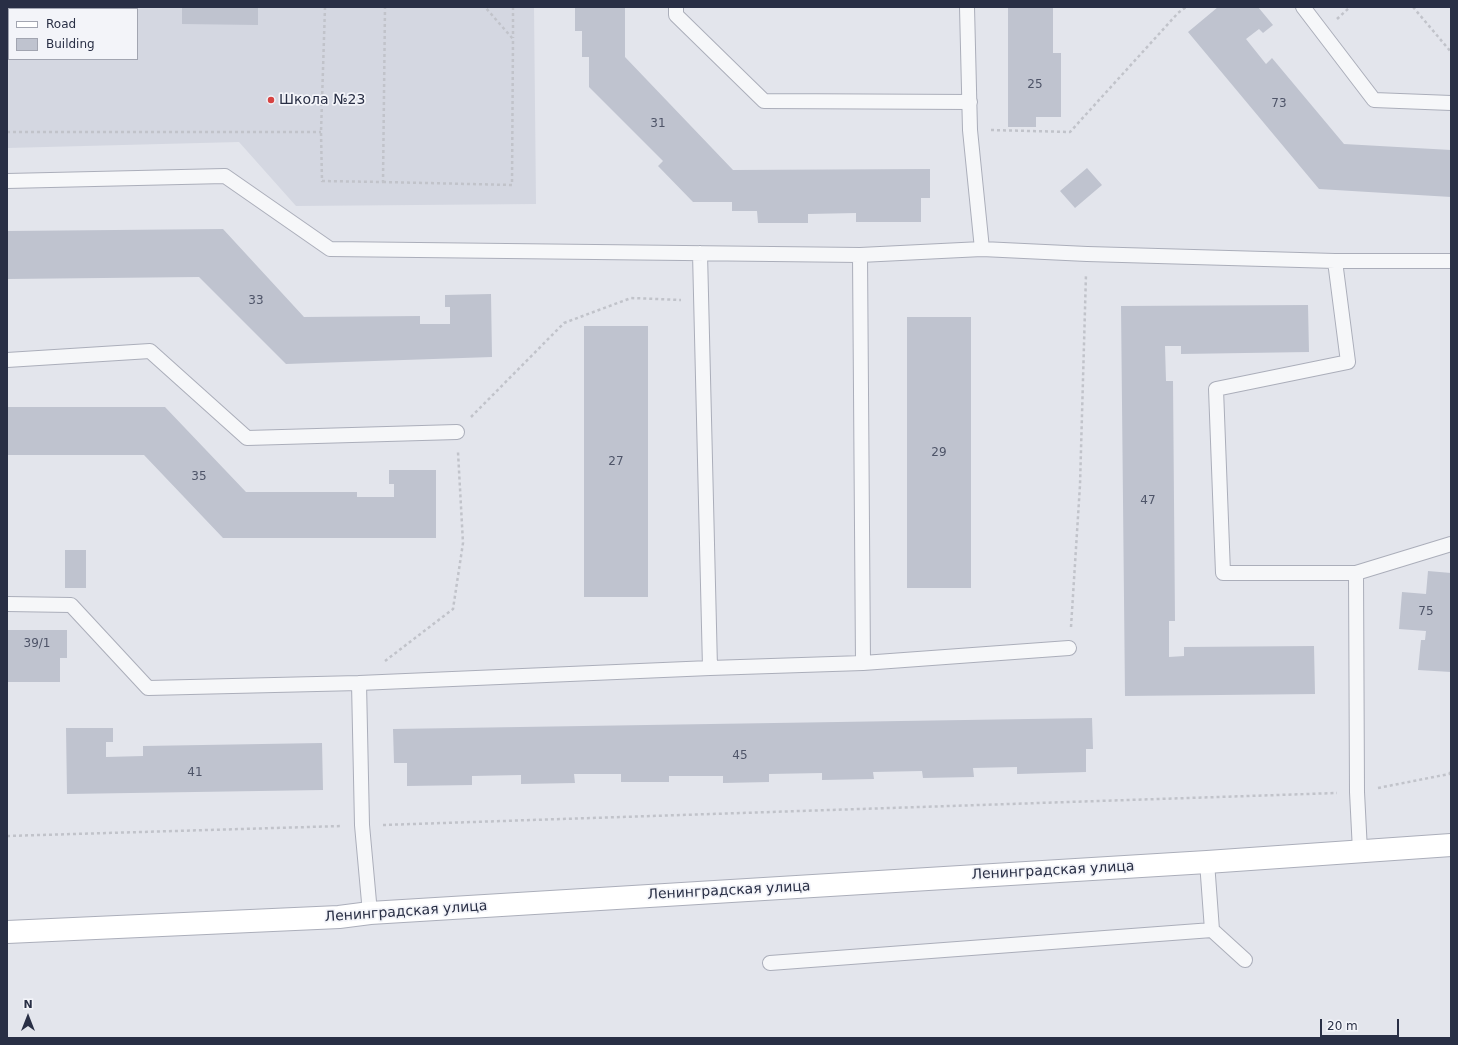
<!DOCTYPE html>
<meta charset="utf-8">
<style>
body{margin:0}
#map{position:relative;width:1458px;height:1045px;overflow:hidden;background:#e3e5ec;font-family:"DejaVu Sans",sans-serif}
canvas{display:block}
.frame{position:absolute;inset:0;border:8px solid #292f45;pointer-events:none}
.legend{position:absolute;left:8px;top:8px;width:130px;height:52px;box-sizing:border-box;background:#f3f4f9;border:1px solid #a2a5b1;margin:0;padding:5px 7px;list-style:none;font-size:12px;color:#292f45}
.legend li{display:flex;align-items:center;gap:8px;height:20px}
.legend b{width:20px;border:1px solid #a2a5b1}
.north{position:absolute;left:8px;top:997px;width:40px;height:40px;-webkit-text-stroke:3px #f3f4f9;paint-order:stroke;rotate:0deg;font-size:11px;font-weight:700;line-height:16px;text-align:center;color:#292f45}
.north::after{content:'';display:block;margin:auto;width:14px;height:18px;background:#292f45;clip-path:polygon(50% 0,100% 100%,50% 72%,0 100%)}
.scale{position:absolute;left:1320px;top:1019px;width:79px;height:18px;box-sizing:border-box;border:2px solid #292f45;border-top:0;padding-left:5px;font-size:12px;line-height:14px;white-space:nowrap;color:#292f45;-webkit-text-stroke:3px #f3f4f9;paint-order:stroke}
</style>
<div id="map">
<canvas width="1458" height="1045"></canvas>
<div class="frame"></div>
<ul class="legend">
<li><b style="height:5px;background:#fff"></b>Road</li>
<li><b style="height:11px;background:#bfc3cf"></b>Building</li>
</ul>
<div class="north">N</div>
<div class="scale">20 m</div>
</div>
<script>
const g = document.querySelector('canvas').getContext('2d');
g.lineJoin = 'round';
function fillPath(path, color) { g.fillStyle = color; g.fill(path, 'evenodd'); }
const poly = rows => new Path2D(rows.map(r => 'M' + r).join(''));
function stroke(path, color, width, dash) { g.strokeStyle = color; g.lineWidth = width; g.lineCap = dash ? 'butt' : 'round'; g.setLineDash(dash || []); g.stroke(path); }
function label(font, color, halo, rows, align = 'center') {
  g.font = font + ' "DejaVu Sans",sans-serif'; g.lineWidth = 3.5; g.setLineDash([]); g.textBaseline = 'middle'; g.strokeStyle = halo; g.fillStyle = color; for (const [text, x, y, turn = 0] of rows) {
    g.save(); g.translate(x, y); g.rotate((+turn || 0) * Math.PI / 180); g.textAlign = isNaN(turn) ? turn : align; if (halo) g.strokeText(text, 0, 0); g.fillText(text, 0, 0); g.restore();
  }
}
const built = poly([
 [7,7,534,7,536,204,296,206,239,142,7,148],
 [9,9,137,9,137,59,9,59]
]);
const building = poly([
 [28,7,98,7,98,9,28,9],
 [182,7,258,7,258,25,182,24],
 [575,7,625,7,625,57,733,170,930,169,930,198,921,198,921,222,856,222,856,213,808,214,808,223,758,223,757,211,732,211,732,202,693,202,658,166,663,161,589,87,589,57,582,57,582,31,575,31],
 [1008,7,1053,7,1053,53,1061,53,1061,117,1036,117,1036,127,1008,127],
 [1218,7,1258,7,1273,25,1263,33,1259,29,1246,39,1266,64,1272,58,1344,144,1451,150,1451,197,1319,189,1188,32],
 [1087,168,1102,185,1075,208,1060,191],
 [223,229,304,317,420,316,420,324,450,324,450,307,445,307,445,295,491,294,492,357,286,364,199,277,7,279,7,231],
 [1308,305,1309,352,1181,354,1181,346,1165,346,1166,381,1173,381,1175,621,1169,621,1169,657,1184,656,1184,647,1314,646,1315,694,1125,696,1121,306],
 [907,317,971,317,971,588,907,588],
 [584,326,648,326,648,597,584,597],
 [7,407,165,407,246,492,357,492,357,497,394,497,394,484,389,484,389,470,436,470,436,538,223,538,144,455,7,455],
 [65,550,86,550,86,588,65,588],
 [1428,571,1451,573,1451,672,1418,670,1421,640,1425,640,1426,631,1399,629,1402,592,1426,594],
 [7,630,67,630,67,658,60,658,60,682,7,682],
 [1092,718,1093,749,1086,749,1086,772,1017,774,1017,767,973,768,974,777,923,778,922,771,873,772,874,779,822,780,822,773,769,774,769,782,723,783,723,776,669,776,669,782,621,782,621,774,574,774,575,783,521,784,521,775,472,776,472,785,407,786,407,763,394,763,393,729],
 [66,728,113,728,113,742,106,742,106,757,143,756,143,746,322,743,323,790,67,794]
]);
const path = poly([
 [325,7,321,132,322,181,383,182,385,7],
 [513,7,513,38],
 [1413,7,1451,52],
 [1337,19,1350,7],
 [991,130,1070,132,1178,13,1186,7],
 [7,132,321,132],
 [383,182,512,185,513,39,485,7],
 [471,417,564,323,631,298,681,300],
 [1071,627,1080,485,1086,274],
 [385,661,453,609,463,543,458,452],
 [1378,788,1449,774,1451,772],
 [383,825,1337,793],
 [7,836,342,826]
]);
const lane = poly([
 [676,7,676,15,764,101,970,102],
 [967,7,970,130,982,249],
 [1303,7,1374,100,1451,103],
 [7,181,225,176,330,249,860,255,982,249,1087,254,1335,261,1451,261],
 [700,253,710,668],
 [860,255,863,663],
 [1335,261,1348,362,1216,389,1223,573,1356,573],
 [7,360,150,351,247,438,457,432],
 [7,604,71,605,148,688,359,683],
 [1360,851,1357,792,1356,573,1451,544],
 [370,913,362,825,359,683,710,668,863,663,1069,648],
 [1212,930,1245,960],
 [770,963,1212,930,1207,862]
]);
const secondary = poly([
 [7,932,339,917,370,913,1207,862,1451,845]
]);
const markers = [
 [271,100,4,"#d74342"]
];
const numberNames = [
 ["25",1035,85],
 ["73",1279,104],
 ["31",658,124],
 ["33",256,301],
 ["29",939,453],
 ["27",616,462],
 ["35",199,477],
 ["47",1148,501],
 ["75",1426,612],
 ["39/1",37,644],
 ["45",740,756],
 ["41",195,773]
];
const poiNames = [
 ["Школа №23",279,100]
];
const streetNames = [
 ["Ленинградская улица",1053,871,-3],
 ["Ленинградская улица",729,891,-3],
 ["Ленинградская улица",406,912,-4]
];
fillPath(built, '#d4d7e1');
fillPath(building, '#bfc3cf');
stroke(lane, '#abaeba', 16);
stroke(secondary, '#abaeba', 24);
stroke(path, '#c1c3ca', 2.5, [3, 3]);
stroke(lane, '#f6f7f9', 14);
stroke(secondary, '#fff', 22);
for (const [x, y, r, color] of markers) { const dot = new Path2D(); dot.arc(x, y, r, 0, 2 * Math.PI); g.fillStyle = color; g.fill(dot); stroke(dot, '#f3f4f9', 1.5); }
label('12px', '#4e5468', null, numberNames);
label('14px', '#292f45', '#f3f4f9', poiNames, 'left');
label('14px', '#292f45', '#f3f4f9', streetNames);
</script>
